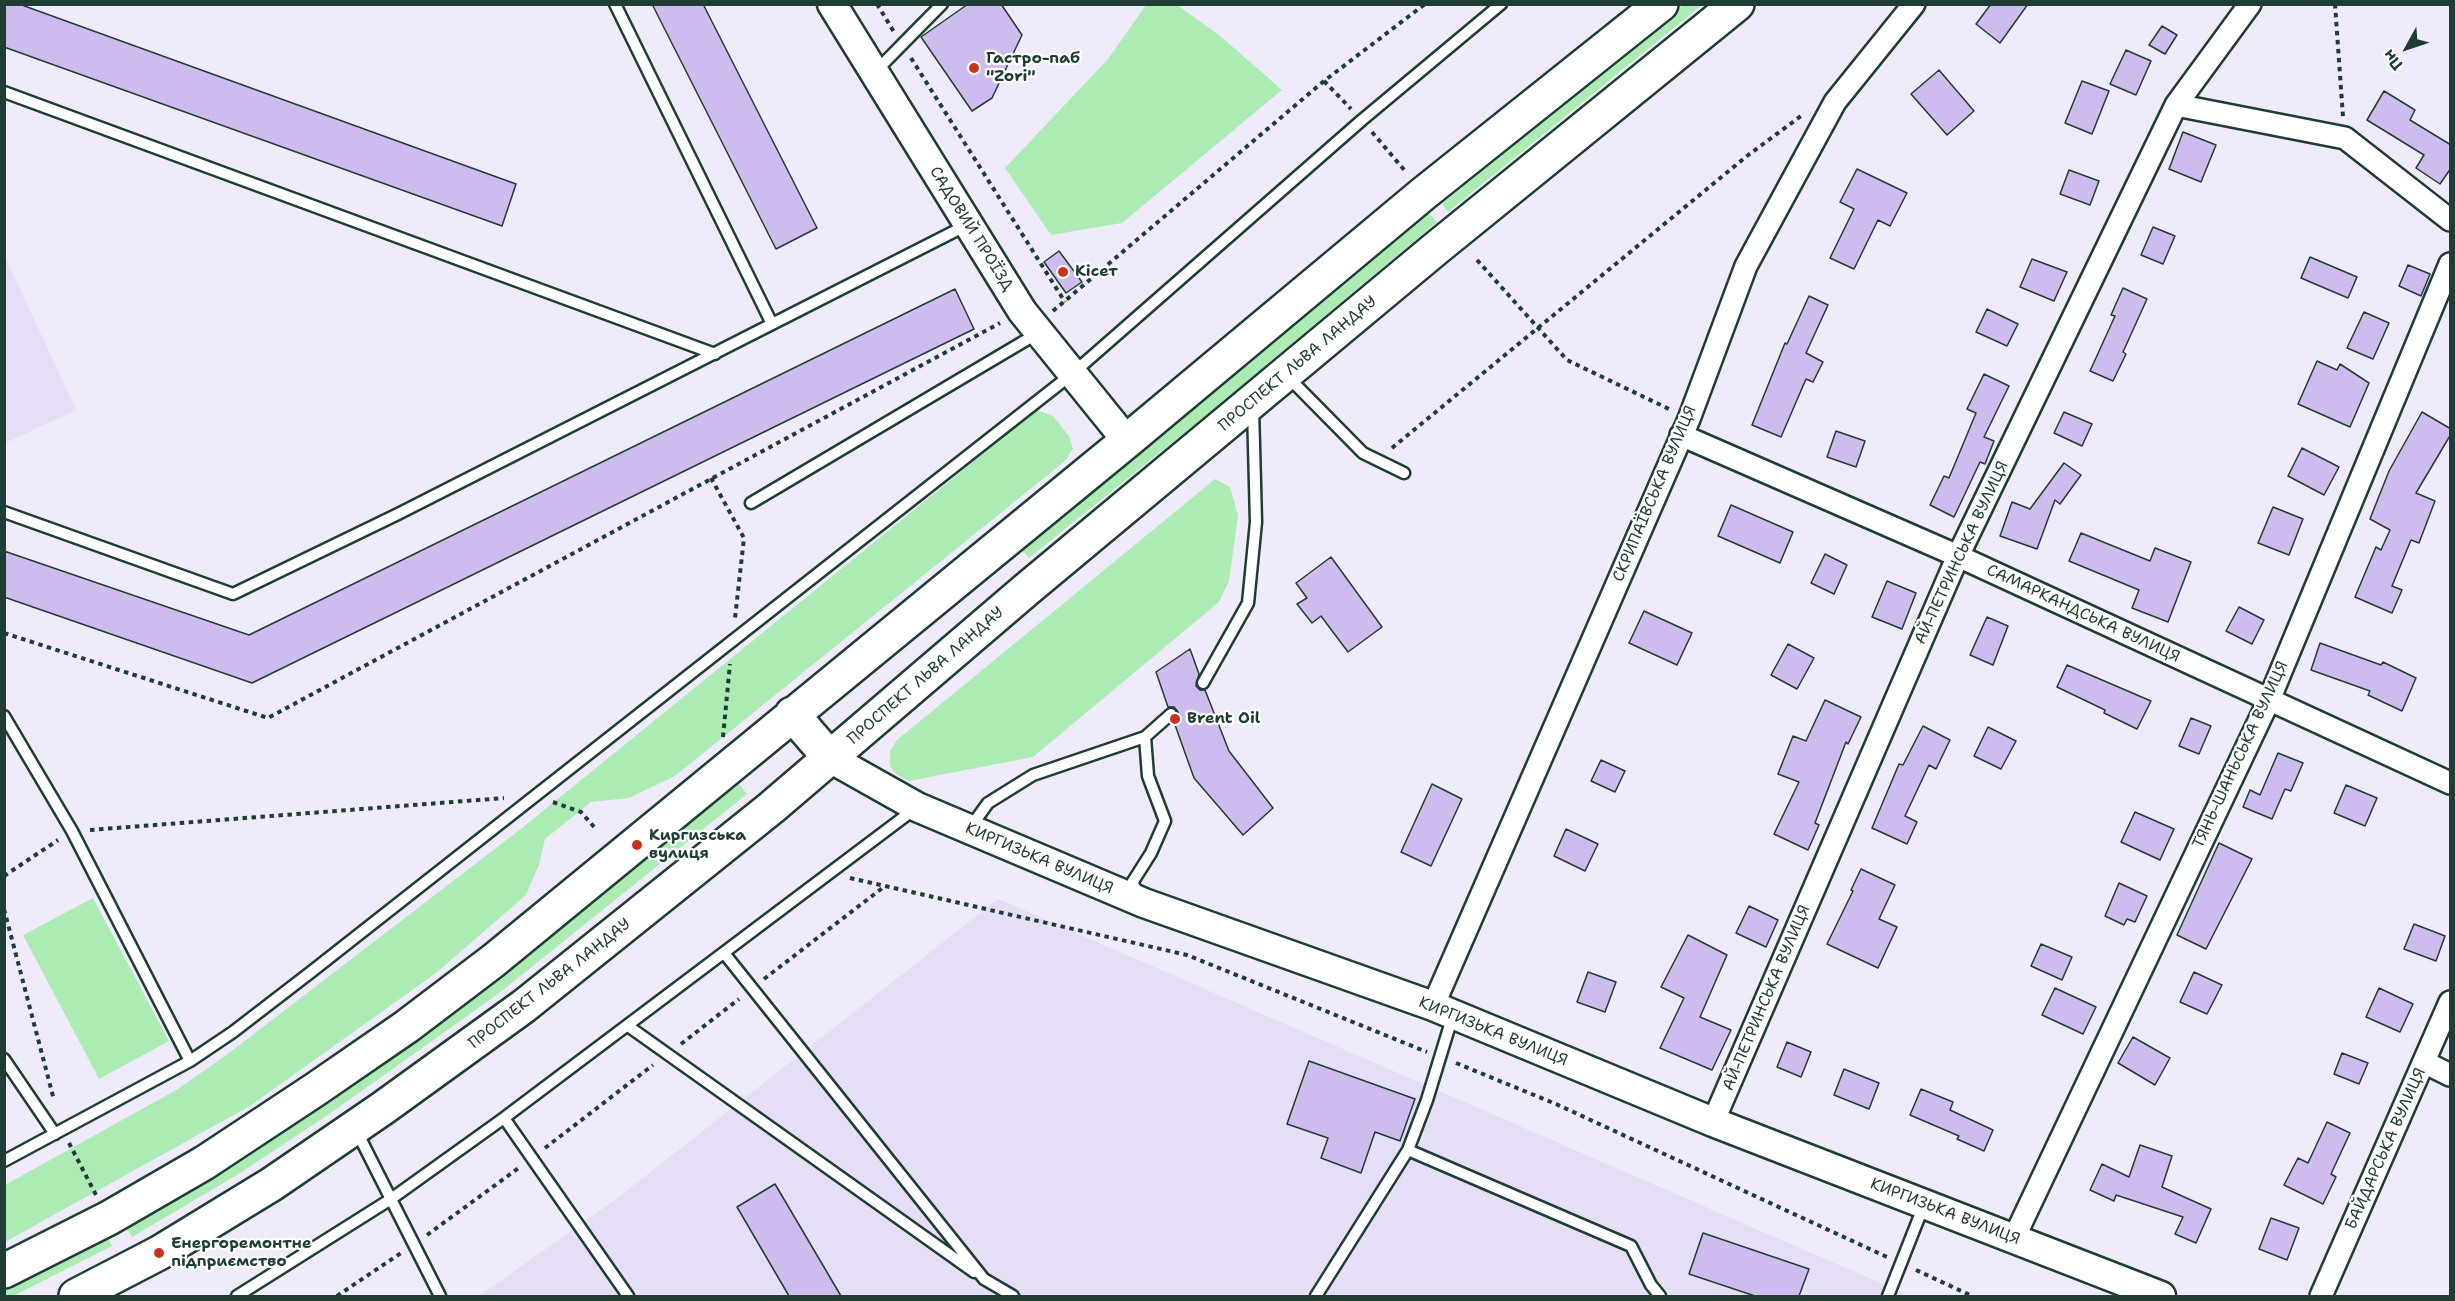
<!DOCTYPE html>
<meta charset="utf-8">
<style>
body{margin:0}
#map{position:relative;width:2455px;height:1301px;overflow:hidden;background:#f0ebfa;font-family:"Shantell Sans",sans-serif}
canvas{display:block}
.frame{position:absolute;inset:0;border:6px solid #1f3d34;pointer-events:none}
.north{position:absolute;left:2377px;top:18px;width:60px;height:60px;-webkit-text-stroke:4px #fff;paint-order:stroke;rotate:230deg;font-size:16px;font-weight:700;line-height:24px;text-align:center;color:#1f3d34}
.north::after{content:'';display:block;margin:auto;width:21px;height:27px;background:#1f3d34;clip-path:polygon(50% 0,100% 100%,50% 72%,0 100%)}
</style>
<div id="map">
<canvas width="2455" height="1301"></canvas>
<div class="frame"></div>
<div class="north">Пн</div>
</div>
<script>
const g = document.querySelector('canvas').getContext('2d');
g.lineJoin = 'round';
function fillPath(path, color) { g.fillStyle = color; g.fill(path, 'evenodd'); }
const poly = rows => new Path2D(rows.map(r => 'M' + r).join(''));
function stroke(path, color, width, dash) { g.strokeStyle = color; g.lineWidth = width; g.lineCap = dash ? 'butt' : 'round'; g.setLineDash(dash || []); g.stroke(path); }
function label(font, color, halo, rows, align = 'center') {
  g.font = font + ' "Shantell Sans",sans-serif'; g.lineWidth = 4.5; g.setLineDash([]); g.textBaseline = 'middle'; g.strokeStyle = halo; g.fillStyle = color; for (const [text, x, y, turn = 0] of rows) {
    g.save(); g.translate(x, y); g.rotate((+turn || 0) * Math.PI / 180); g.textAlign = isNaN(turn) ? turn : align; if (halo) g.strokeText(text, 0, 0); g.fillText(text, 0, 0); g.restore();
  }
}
const built = poly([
 [5,257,76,410,5,443,4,443],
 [998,899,1910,1296,479,1296,615,1200]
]);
const green = poly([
 [1146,5,1177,5,1219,35,1282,90,1122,223,1051,235,1005,168,1108,59],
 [1683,5,1702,5,1448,212,1442,204],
 [1429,213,1437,222,1195,424,1029,558,1021,549],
 [1037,410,1053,416,1069,436,1073,449,1065,461,675,776,629,798,591,802,545,839,539,865,526,895,436,973,250,1106,5,1242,5,1185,178,1089,229,1053,522,828],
 [1215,479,1230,487,1238,516,1229,581,1219,602,1033,757,909,781,896,774,890,766,890,751,897,740],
 [739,784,747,794,498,994,328,1115,237,1175,132,1237,125,1225,601,892],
 [93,898,169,1041,99,1079,23,935],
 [107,1236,112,1246,13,1296,5,1296,5,1288]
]);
const building = poly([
 [4,4,19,4,516,184,502,226,4,47,4,4],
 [652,4,703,4,817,228,776,249,652,4],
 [968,4,1001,4,1022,35,992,98,972,111,921,37,968,4],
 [1991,4,2028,4,2000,43,1976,24,1991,4],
 [2162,26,2177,35,2165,54,2149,45,2162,26],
 [2126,50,2151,61,2136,95,2110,84,2126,50],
 [1939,70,1974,111,1947,135,1911,94,1939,70],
 [2082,81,2109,91,2092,134,2065,123,2082,81],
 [2384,91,2415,110,2410,120,2451,145,2451,168,2440,184,2416,168,2424,155,2367,120,2384,91],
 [2183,132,2216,145,2201,182,2169,169,2183,132],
 [1857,169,1907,193,1890,226,1878,220,1854,269,1830,258,1854,209,1840,202,1857,169],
 [2069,170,2099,181,2090,205,2060,194,2069,170],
 [2153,227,2175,236,2163,264,2141,255,2153,227],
 [1059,251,1082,282,1066,293,1044,262,1059,251],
 [2310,257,2357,277,2348,298,2301,278,2310,257],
 [2032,259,2067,272,2054,301,2020,287,2032,259],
 [2408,265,2430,274,2421,296,2399,286,2408,265],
 [2123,288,2147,299,2123,352,2126,354,2113,381,2090,371,2115,316,2111,315,2123,288],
 [955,289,974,329,252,683,4,597,4,551,249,635,955,289],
 [1809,296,1828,305,1806,353,1823,362,1813,382,1806,379,1781,437,1752,425,1785,343,1787,344,1809,296],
 [1987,309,2018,324,2007,346,1976,332,1987,309],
 [2364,312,2389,323,2373,359,2347,348,2364,312],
 [2317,361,2337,370,2340,364,2369,383,2350,427,2298,404,2317,361],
 [1984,374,2009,386,1984,437,1994,441,1985,464,1980,462,1954,517,1930,505,1944,476,1949,478,1976,413,1967,409,1984,374],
 [2064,412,2092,424,2082,446,2054,433,2064,412],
 [2422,412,2451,429,2451,434,2416,493,2435,501,2419,543,2411,540,2392,586,2402,590,2392,613,2355,597,2376,547,2381,550,2390,530,2370,519,2389,471,2422,412],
 [1836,431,1865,441,1856,467,1827,457,1836,431],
 [2302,448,2339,467,2324,495,2288,476,2302,448],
 [2064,463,2081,475,2060,504,2055,500,2037,549,2000,536,2012,502,2030,509,2064,463],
 [1731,505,1793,532,1780,563,1718,536,1731,505],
 [2273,507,2303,519,2289,555,2258,543,2273,507],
 [2081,533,2150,561,2155,548,2191,562,2168,622,2132,608,2139,590,2069,561,2081,533],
 [1825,554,1847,565,1834,594,1811,583,1825,554],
 [1331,557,1382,627,1348,652,1321,616,1312,623,1297,604,1307,598,1296,583,1331,557],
 [1887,581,1916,593,1902,629,1872,617,1887,581],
 [2239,607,2264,620,2252,644,2226,631,2239,607],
 [1644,611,1692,633,1677,665,1629,643,1644,611],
 [1987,617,2008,626,1993,665,1970,655,1987,617],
 [2320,643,2381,665,2383,662,2416,678,2402,711,2368,695,2370,691,2311,670,2320,643],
 [1788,644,1814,658,1797,689,1771,675,1788,644],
 [1190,649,1199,674,1196,686,1200,690,1205,690,1229,751,1273,808,1243,835,1194,778,1174,722,1178,717,1178,712,1174,707,1168,707,1156,672,1190,649],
 [2067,665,2151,701,2137,729,2104,713,2105,710,2057,687,2067,665],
 [1825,700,1861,717,1848,744,1846,742,1815,823,1819,825,1808,850,1774,834,1799,782,1778,774,1793,736,1806,741,1825,700],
 [2191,718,2211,726,2199,754,2179,746,2191,718],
 [1923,726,1950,740,1936,769,1929,765,1905,816,1917,822,1907,844,1872,828,1899,764,1903,765,1923,726],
 [1988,727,2016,741,2001,769,1974,756,1988,727],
 [2278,753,2303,763,2291,791,2285,789,2272,819,2243,807,2250,790,2260,795,2278,753],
 [1601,760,1625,771,1615,792,1591,781,1601,760],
 [1432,784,1462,799,1431,866,1401,852,1432,784],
 [2346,785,2377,798,2365,826,2334,813,2346,785],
 [2135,812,2174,829,2160,860,2121,842,2135,812],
 [1566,829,1598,844,1585,871,1554,856,1566,829],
 [2219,843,2252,859,2206,949,2177,935,2219,843],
 [1861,869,1895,885,1879,919,1897,927,1878,968,1827,944,1853,891,1851,890,1861,869],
 [2119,883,2147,896,2135,922,2127,919,2124,925,2105,916,2119,883],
 [1749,906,1778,920,1766,947,1736,933,1749,906],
 [2414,924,2445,936,2436,961,2404,949,2414,924],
 [1688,935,1727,955,1700,1017,1731,1030,1712,1070,1660,1048,1684,998,1661,987,1688,935],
 [2041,944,2072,957,2062,980,2031,966,2041,944],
 [1588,972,1616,982,1605,1012,1577,1002,1588,972],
 [2194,972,2222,985,2207,1014,2180,1002,2194,972],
 [2055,988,2096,1007,2083,1034,2042,1015,2055,988],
 [2379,988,2413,1004,2400,1032,2366,1017,2379,988],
 [2133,1037,2170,1058,2155,1085,2118,1063,2133,1037],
 [1787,1042,1811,1052,1801,1077,1777,1067,1787,1042],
 [2342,1053,2368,1063,2359,1084,2334,1074,2342,1053],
 [1309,1061,1415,1099,1400,1141,1375,1132,1361,1173,1321,1158,1328,1138,1287,1124,1309,1061],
 [1844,1069,1879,1083,1869,1109,1834,1095,1844,1069],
 [1921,1089,1953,1102,1950,1110,1993,1130,1984,1151,1957,1139,1959,1136,1910,1115,1921,1089],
 [2327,1122,2350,1133,2331,1174,2336,1177,2323,1204,2284,1185,2298,1158,2308,1163,2327,1122],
 [2140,1145,2172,1156,2162,1187,2211,1209,2196,1243,2175,1234,2183,1217,2116,1195,2114,1201,2090,1190,2102,1164,2129,1177,2140,1145],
 [775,1184,841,1296,789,1296,737,1207,775,1184],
 [2271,1218,2299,1228,2287,1260,2259,1249,2271,1218],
 [1703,1233,1809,1269,1799,1296,1755,1296,1689,1274,1703,1233]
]);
const path = poly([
 [877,4,894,32],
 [2335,4,2343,117],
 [911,58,1065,302],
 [1324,81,1351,109],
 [1372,132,1406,172],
 [1477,260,1567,360,1669,409],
 [1053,311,1324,81,1425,4],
 [1392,448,1747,156,1801,116],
 [711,478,744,538,735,618],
 [4,633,268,718,1000,323],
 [723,737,730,664],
 [553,802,581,812,595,828],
 [90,830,504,798],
 [4,876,58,840],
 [850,878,1187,955,1427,1052],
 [4,909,54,1100],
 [764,979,885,886],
 [681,1044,739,999],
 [1456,1063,1556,1104,1887,1257],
 [69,1143,96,1195],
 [545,1148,653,1065],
 [427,1235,520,1167],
 [1916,1270,1972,1296],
 [337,1296,401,1253]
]);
const lane = poly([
 [615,4,772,324],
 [876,71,942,4],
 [4,92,715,354],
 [1288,377,1363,453,1404,473],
 [751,503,1038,333],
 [4,512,233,594,398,514,967,225],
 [1203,683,1248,603,1256,522,1253,408],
 [4,716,72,831,190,1061],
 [1145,737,1171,714],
 [970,828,988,803,1033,775,1145,737,1148,776,1165,821,1151,853,1132,883,1140,895],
 [724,953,984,1279,1013,1296],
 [628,1026,974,1272],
 [4,1059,55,1134],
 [504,1118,628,1296],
 [356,1130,440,1296],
 [1408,1150,1631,1246,1651,1285,1660,1296],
 [4,1161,190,1061,233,1032,311,972,1072,374,1362,120,1501,4],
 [237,1296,391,1199,504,1118,916,808],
 [1316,1296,1408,1150,1427,1100,1453,1015],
 [1888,1296,1924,1205]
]);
const street = poly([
 [2176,105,2345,138,2450,220],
 [1681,435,1958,556,2450,783],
 [1433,1006,1689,419,1746,266,1835,102,1914,4],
 [2424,1062,2450,1075],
 [1713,1122,1958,556,2176,105,2250,4],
 [2014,1238,2269,700,2450,264],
 [2321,1296,2450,1002]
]);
const secondary = poly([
 [832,4,1022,311,1127,441],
 [830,758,917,807,1144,903,1433,1006,1713,1122,2161,1296]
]);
const primary = poly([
 [792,714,830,758],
 [4,1271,109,1218,204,1163,316,1089,406,1027,493,961,1127,441,1423,194,1661,4],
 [76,1296,159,1253,272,1184,383,1108,524,1006,771,808,1027,589,1434,250,1737,4]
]);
const markers = [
 [974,68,6,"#c8321e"],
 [1063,272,6,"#c8321e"],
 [1175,719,6,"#c8321e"],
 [637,845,6,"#c8321e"],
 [159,1253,6,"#c8321e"]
];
const poiNames = [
 ["Гастро-паб",986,59],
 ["\"Zori\"",986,77],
 ["Кісет",1075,272],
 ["Brent Oil",1187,719],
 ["Киргизська",649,836],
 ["вулиця",649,854],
 ["Енергоремонтне",171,1244],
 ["підприємство",171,1262]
];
const streetNames = [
 ["САДОВИЙ ПРОЇЗД",971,229,58],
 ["ПРОСПЕКТ ЛЬВА ЛАНДАУ",1298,364,-40],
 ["СКРИПАЇВСЬКА ВУЛИЦЯ",1655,494,-67],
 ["АЙ-ПЕТРИНСЬКА ВУЛИЦЯ",1962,553,-65],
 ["САМАРКАНДСЬКА ВУЛИЦЯ",2083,614,25],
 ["ПРОСПЕКТ ЛЬВА ЛАНДАУ",926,676,-41],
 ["ТЯНЬ-ШАНЬСЬКА ВУЛИЦЯ",2241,755,-65],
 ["КИРГИЗЬКА ВУЛИЦЯ",1039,859,23],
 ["ПРОСПЕКТ ЛЬВА ЛАНДАУ",550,984,-38],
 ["АЙ-ПЕТРИНСЬКА ВУЛИЦЯ",1767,998,-67],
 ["КИРГИЗЬКА ВУЛИЦЯ",1493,1032,22],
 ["БАЙДАРСЬКА ВУЛИЦЯ",2386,1149,-66],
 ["КИРГИЗЬКА ВУЛИЦЯ",1945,1212,21]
];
fillPath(built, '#e6ddf6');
fillPath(green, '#acecb4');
fillPath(building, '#cdbced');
stroke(building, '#1f3d34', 1.5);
stroke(lane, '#1f3d34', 15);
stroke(street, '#1f3d34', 26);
stroke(secondary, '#1f3d34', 33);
stroke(primary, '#1f3d34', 38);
stroke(path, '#1f3d34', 4, [4.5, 4.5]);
stroke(lane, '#fff', 10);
stroke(street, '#fff', 21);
stroke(secondary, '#fff', 28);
stroke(primary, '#fff', 33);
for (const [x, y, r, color] of markers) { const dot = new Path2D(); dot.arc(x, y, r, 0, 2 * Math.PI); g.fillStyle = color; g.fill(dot); stroke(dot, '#fff', 2); }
label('bold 16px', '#1f3d34', '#fff', poiNames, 'left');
label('16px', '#1f3d34', '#fff', streetNames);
</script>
